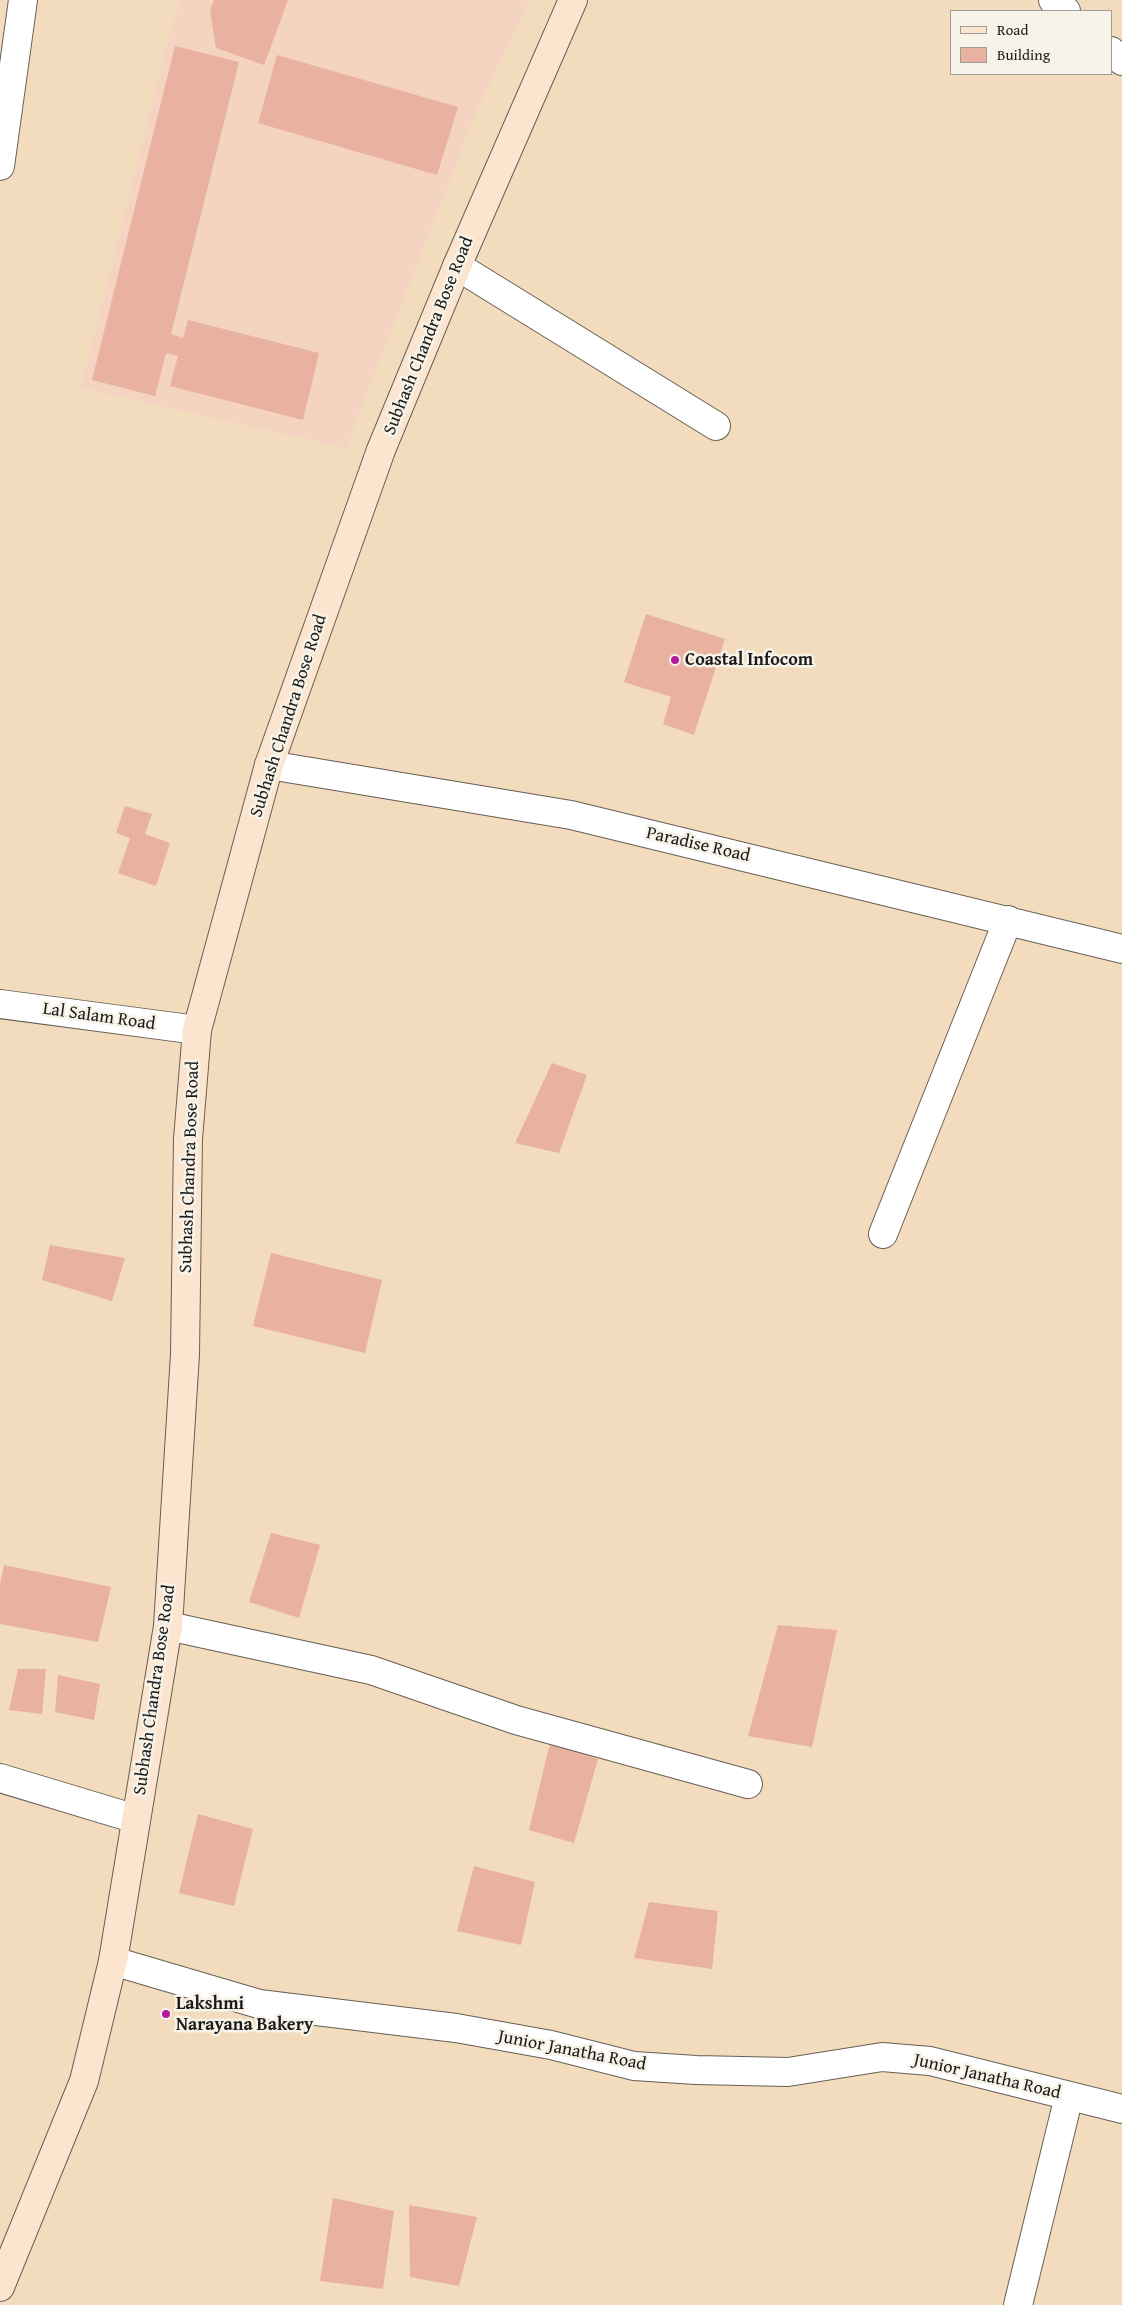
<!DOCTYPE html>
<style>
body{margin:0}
#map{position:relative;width:1122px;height:2305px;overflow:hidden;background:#f2dcbd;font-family:"Gentium Book Plus",serif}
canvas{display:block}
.legend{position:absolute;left:950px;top:10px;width:162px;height:65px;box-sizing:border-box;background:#f7f3e8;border:1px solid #9f9d96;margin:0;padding:6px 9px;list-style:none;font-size:15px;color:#1c1c1c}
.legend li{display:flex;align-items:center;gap:10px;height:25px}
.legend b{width:25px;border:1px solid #9f9d96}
</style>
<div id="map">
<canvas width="1122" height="2305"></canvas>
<ul class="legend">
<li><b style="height:6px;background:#fbe5cf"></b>Road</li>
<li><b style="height:14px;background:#e9b1a0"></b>Building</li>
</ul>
</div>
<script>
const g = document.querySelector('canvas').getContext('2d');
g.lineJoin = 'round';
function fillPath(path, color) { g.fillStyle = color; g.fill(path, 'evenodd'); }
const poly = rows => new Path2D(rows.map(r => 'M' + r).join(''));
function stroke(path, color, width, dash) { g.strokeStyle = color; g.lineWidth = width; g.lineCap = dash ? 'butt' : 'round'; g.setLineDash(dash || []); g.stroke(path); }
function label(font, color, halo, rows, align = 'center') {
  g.font = font + ' "Gentium Book Plus",serif'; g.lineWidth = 5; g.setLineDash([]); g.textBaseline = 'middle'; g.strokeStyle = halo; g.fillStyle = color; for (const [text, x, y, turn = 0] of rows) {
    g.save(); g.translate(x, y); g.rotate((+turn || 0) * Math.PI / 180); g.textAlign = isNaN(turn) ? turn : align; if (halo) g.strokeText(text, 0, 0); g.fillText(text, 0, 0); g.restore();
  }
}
const built = poly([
 [181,0,530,0,477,110,346,448,81,388,171,29]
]);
const building = poly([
 [214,0,288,0,264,65,216,48,210,10],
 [175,46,239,62,171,334,183,338,188,320,319,353,303,420,170,386,178,356,166,353,155,396,92,380],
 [277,55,458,107,437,175,258,123],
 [646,614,725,639,694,735,663,724,671,697,624,682],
 [125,806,152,814,145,834,170,843,156,886,118,873,130,838,116,833],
 [552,1063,587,1075,559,1153,515,1143],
 [50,1245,125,1258,112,1301,42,1280],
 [271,1253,382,1280,365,1353,253,1326],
 [271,1533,320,1545,299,1618,249,1602],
 [4,1565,111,1587,98,1642,0,1624,0,1584],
 [778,1625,837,1630,812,1747,748,1736],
 [18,1669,46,1669,42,1714,9,1710],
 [58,1675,100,1684,94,1720,55,1712],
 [550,1743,598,1759,574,1843,529,1830],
 [198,1814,253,1829,234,1906,179,1893],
 [474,1866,535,1882,521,1945,457,1931],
 [649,1902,718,1911,712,1969,634,1958],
 [333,2198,394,2211,383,2289,320,2281],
 [409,2205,477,2217,459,2286,410,2277]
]);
const street = poly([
 [1053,0,1066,11],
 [1111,51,1122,61],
 [0,166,23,0],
 [457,266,716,426],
 [269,765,571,815,1122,949],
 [0,1004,197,1030],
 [883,1234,1008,920],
 [168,1626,371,1670,516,1720,748,1784],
 [0,1778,136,1819],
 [113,1961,259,2004,456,2028,551,2045,634,2066,696,2070,788,2072,882,2057,930,2061,1122,2109],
 [1018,2305,1069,2096]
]);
const secondary = poly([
 [0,2287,84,2081,113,1961,168,1626,185,1354,188,1139,197,1030,269,765,381,450,457,266,573,0]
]);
const markers = [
 [675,660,5,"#b5179e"],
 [166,2014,5,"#b5179e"]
];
const streetNames = [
 ["Subhash Chandra Bose Road",429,336,-68],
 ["Subhash Chandra Bose Road",289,716,-72],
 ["Paradise Road",698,845,13],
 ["Lal Salam Road",99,1017,8],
 ["Subhash Chandra Bose Road",190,1167,-88],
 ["Subhash Chandra Bose Road",155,1690,-82],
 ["Junior Janatha Road",572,2051,11],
 ["Junior Janatha Road",987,2077,13]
];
const poiNames = [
 ["Coastal Infocom",685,660],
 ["Lakshmi",176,2004],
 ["Narayana Bakery",176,2025]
];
fillPath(built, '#f4d3c0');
fillPath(building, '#e9b1a0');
stroke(street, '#675f54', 30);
stroke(secondary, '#675f54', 30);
stroke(street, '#fff', 28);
stroke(secondary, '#fbe5cf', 28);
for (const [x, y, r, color] of markers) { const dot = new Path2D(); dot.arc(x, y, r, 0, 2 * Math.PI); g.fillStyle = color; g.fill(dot); stroke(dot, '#f7f3e8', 2); }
label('18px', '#1c1c1c', '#f7f3e8', streetNames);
label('bold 18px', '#1c1c1c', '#f7f3e8', poiNames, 'left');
</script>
